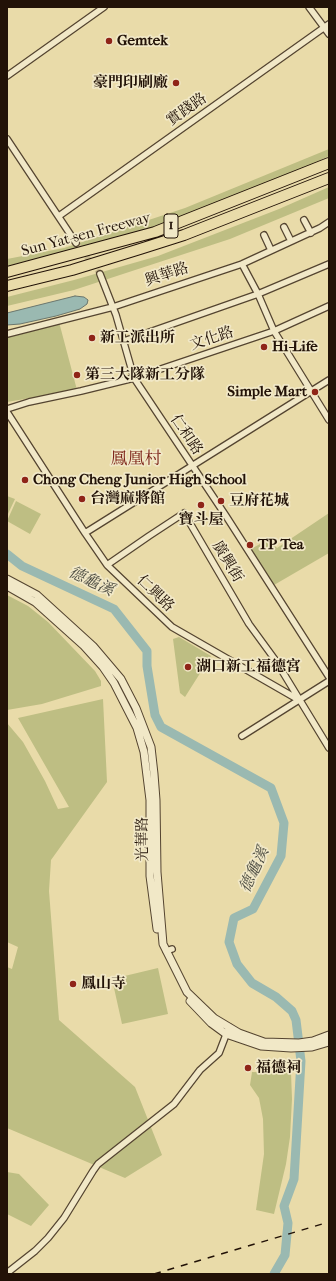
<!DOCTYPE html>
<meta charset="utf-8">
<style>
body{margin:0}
#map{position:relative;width:336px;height:1281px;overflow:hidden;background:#e9dba9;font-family:"IM FELL French Canon",serif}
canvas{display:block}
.frame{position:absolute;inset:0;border:8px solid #221207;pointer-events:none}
</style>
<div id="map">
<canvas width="336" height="1281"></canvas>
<div class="frame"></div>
</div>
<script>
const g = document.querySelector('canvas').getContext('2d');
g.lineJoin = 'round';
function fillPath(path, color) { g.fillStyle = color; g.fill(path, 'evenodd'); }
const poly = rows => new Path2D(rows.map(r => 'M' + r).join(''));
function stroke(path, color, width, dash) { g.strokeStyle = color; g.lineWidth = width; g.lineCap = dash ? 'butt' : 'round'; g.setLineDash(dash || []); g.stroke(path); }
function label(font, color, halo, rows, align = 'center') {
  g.font = font + ' "IM FELL French Canon","Noto Serif TC",serif'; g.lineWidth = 3.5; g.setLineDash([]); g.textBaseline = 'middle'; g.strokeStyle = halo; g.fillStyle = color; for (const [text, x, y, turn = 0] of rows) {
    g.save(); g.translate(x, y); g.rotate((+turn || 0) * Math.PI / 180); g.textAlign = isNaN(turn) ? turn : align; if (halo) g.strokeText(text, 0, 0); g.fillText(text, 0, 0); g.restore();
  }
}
const green = poly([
 [329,149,329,156,302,169,153,230,7,266,7,259,64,248,185,208],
 [329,187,329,198,230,239,74,290,7,306,7,297,74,280,158,256,279,209],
 [59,322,77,390,7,402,7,337],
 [7,496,15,499,7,516],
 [16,501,41,514,30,534,7,521],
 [329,513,329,553,274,585,251,549,269,539,277,548],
 [7,595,28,606,48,622,95,671,101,681,101,686,42,704,7,710],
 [179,637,211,656,185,697,180,693,173,639],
 [103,699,107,782,51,860,49,891,59,1020,135,1087,162,1155,125,1178,7,1128,7,967,12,969,18,947,7,942,7,723,23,742,45,781,58,809,69,807,18,718],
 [158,968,168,1014,122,1024,112,979],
 [252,1072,291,1073,292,1099,290,1137,286,1164,274,1214,256,1210,264,1154,263,1119,259,1098,250,1085],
 [7,1172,19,1174,49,1205,31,1226,7,1214]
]);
const water = poly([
 [75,296,84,297,88,300,87,304,80,309,56,316,20,324,7,325,7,313,75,296]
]);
const river = poly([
 [7,554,22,566,114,609,147,651,147,666,155,715,161,727,271,788,284,823,281,856,253,909,234,918,229,942,237,964,252,983,276,997,292,1011,296,1020,301,1061,294,1179,284,1206,288,1223,285,1255,274,1274]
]);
const minorTunnel = poly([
 [76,243,100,274]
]);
const minor = poly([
 [309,7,329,34],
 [7,76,104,7],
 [7,139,76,243],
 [59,216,329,24],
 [304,220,311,233],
 [284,227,291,241],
 [264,235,271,250],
 [242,264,258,294,274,331,329,420],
 [100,274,116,315,134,378,226,516,329,677],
 [7,334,113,307,242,264,320,228,329,222],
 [124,341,258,294,329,264],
 [7,409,29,402,81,391,134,378,274,331,329,306],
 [7,412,85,533,107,565,172,627,299,700],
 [85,533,329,380],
 [107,565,149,536,184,513,249,624,276,661,329,748],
 [242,736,329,681],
 [166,951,172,949],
 [7,1273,35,1251,48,1238,64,1218,93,1171,98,1164,174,1104,200,1070,219,1053,229,1027]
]);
const tertiary = poly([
 [7,579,37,595,93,646,121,679,136,708,151,747,154,774,156,800,157,872,163,944,187,992,214,1018,239,1033,264,1042,299,1043,313,1041,329,1035],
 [7,586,35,602,84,646,103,667,114,683,137,728,144,752,150,800,150,876,157,929],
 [190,1001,211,1023,226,1034,261,1046,291,1048,312,1047,329,1042]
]);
const motorway = poly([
 [7,272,155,232,329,163],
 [7,286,72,270,140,249,184,235,329,178]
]);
const rail = poly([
 [154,1274,329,1222]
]);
const markers = [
 [109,41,4,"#8f2418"],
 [176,83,4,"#8f2418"],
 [92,338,4,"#8f2418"],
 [264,347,4,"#8f2418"],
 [77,375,4,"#8f2418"],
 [315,392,4,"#8f2418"],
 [25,480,4,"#8f2418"],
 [82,499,4,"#8f2418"],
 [221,501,4,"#8f2418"],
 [201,505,4,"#8f2418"],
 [250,545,4,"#8f2418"],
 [188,667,4,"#8f2418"],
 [73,984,4,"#8f2418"],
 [248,1068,4,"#8f2418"]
];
const shields = [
 [171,226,14]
];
const shieldNames = [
 ["1",171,226]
];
const poiNames = [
 ["Gemtek",117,41],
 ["豪門印刷廠",168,83,"right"],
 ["新工派出所",100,338],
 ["Hi-Life",272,347],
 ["第三大隊新工分隊",85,375],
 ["Simple Mart",307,392,"right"],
 ["Chong Cheng Junior High School",33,480],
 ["台灣麻將館",90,499],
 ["豆府花城",229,501],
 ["寶斗屋",201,520,"center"],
 ["TP Tea",258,545],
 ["湖口新工福德宮",196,667],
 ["鳳山寺",81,984],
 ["福德祠",256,1068]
];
const streetNames = [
 ["實踐路",187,110,-35],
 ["Sun Yat-sen Freeway",86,235,-15],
 ["興華路",167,275,-18],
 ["文化路",212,339,-18],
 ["仁和路",186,435,56],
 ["廣興街",227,562,59],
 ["仁興路",155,594,44],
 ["光華路",143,839,-90]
];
const waterNames = [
 ["德龜溪",91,582,25],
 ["德龜溪",255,870,-65]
];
const quarterNames = [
 ["鳳凰村",136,460]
];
fillPath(green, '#bebe83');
fillPath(water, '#9ab9b1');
stroke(water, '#6a766d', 1);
stroke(river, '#9ab9b1', 9);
stroke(minorTunnel, '#cbbd91', 5.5, [5.5, 3]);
stroke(minor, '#544430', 8);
stroke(tertiary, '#544430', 9);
stroke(motorway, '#221207', 12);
stroke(minor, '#f1e8c7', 5.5);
stroke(tertiary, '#f1e8c7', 7);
stroke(motorway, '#e9dba9', 10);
stroke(rail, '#221207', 1.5, [7, 7]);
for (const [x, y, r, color] of markers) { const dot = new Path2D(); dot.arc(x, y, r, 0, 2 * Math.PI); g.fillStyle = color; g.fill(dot); stroke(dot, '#f1e8c7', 1.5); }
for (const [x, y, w] of shields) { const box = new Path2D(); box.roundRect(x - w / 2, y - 12, w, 24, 3); g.fillStyle = '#f1e8c7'; g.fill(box); stroke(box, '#221207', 1); }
label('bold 14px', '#221207', null, shieldNames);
label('bold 15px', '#221207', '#f1e8c7', poiNames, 'left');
label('15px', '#221207', '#f1e8c7', streetNames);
label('italic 16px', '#4c4c42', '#f1e8c7', waterNames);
label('17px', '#7a1f14', '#f1e8c7', quarterNames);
</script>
